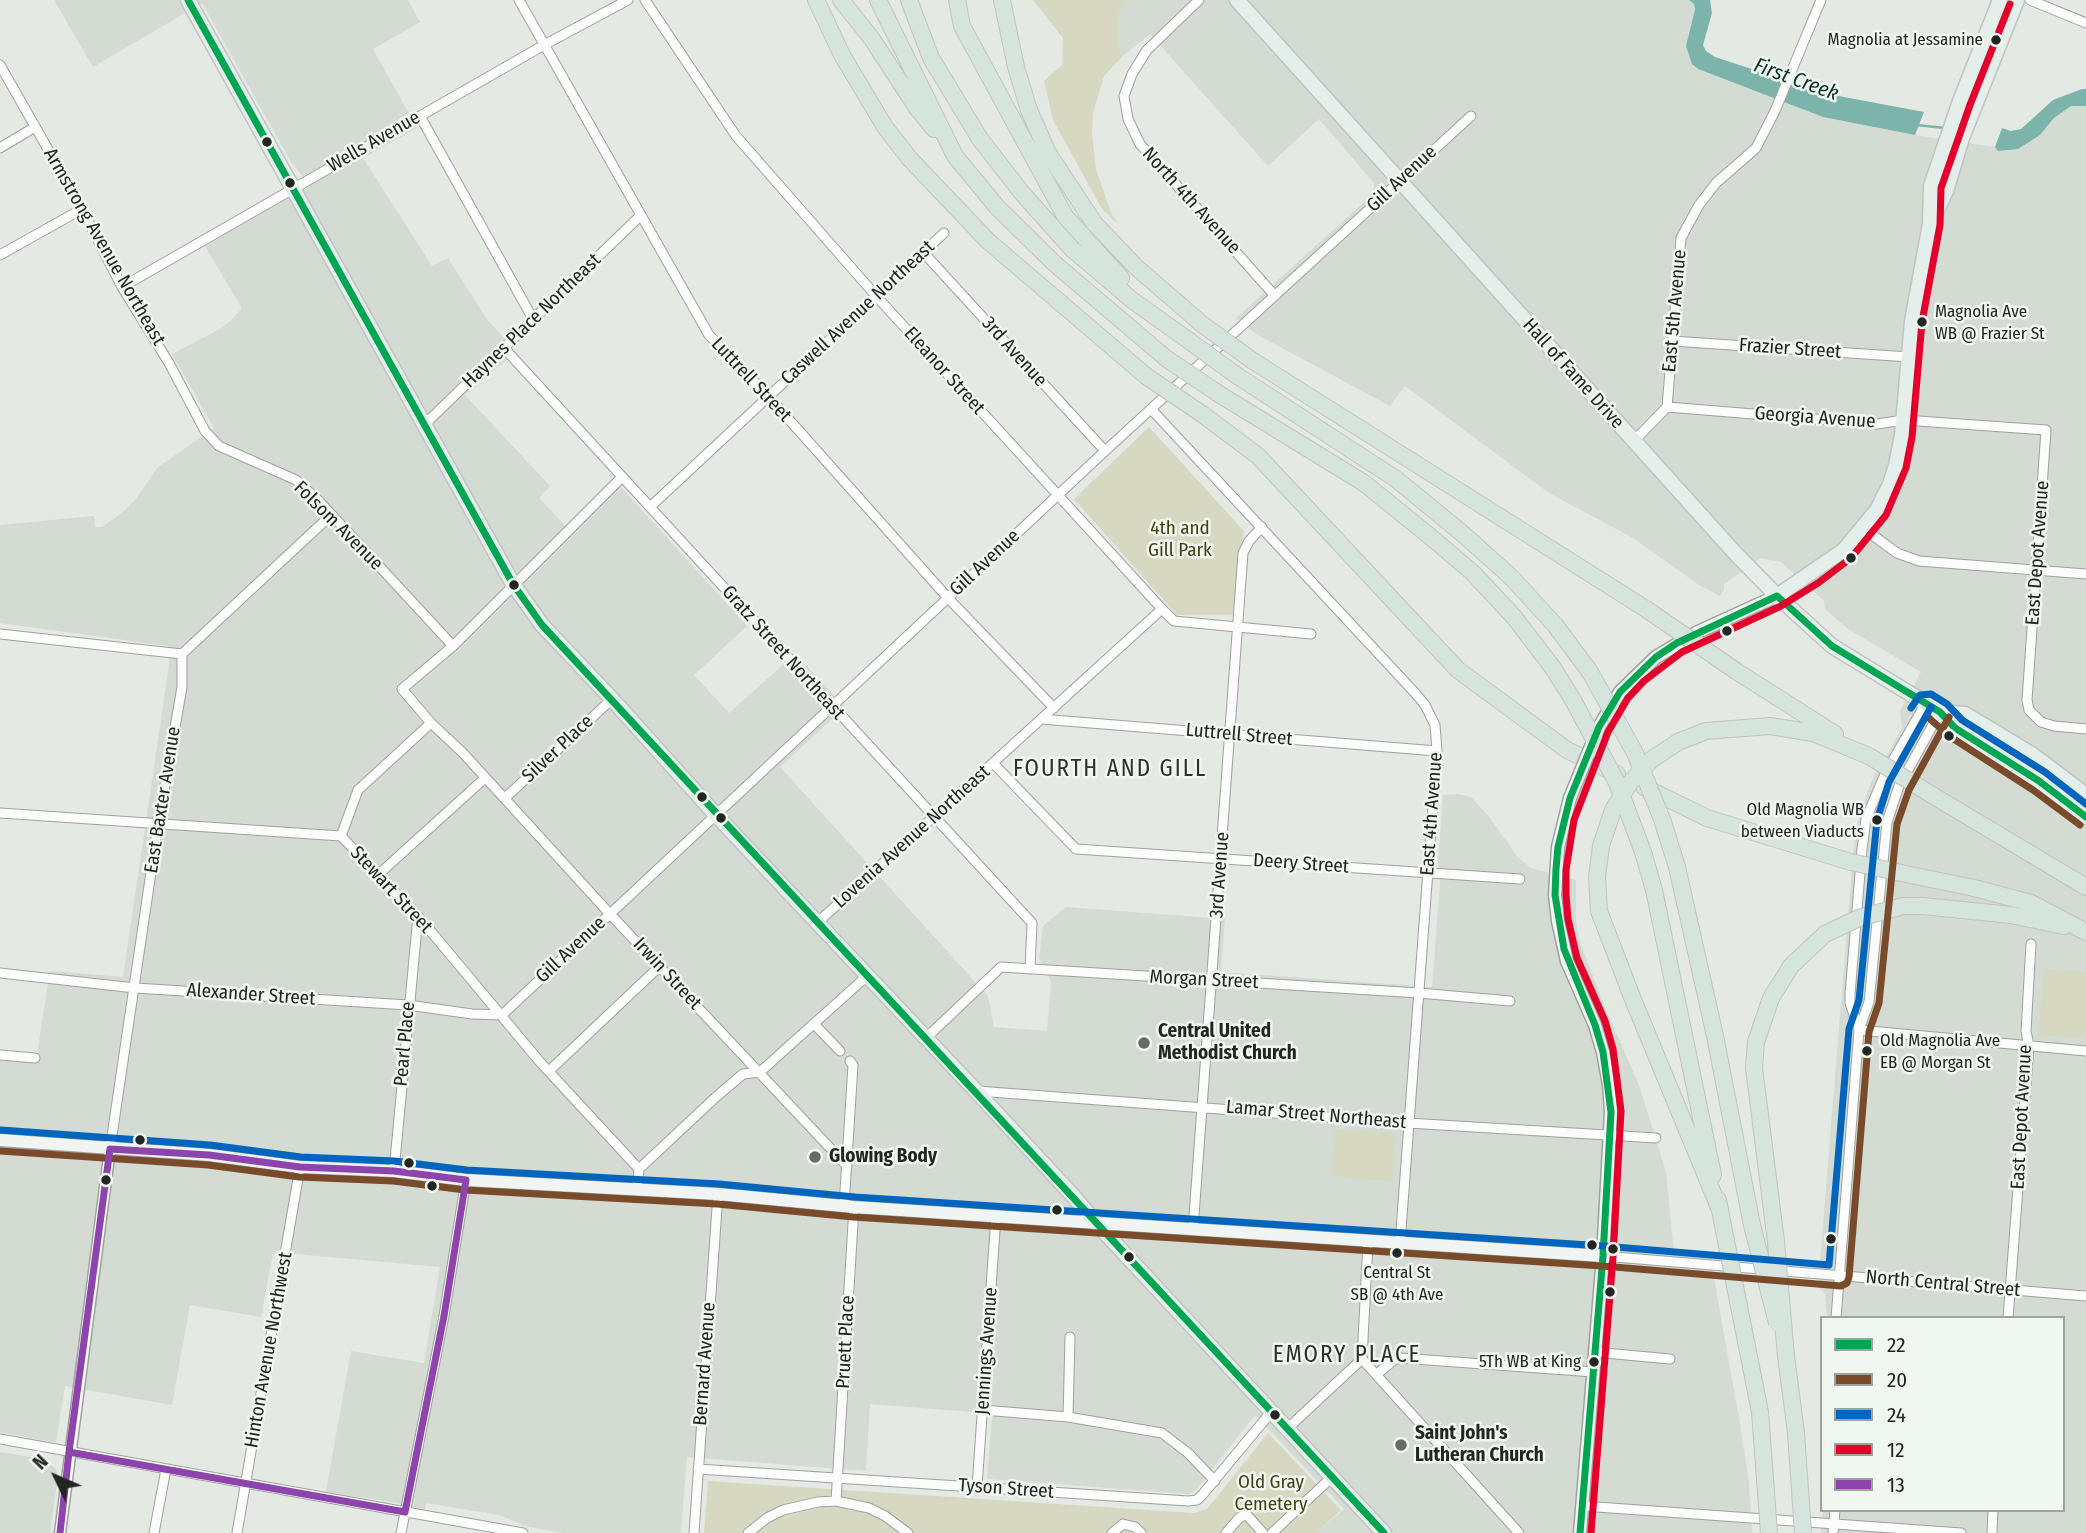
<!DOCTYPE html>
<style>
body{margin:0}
#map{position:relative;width:2086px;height:1533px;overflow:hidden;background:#e4e9e4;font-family:"Fira Sans Condensed",sans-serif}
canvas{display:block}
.legend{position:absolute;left:1820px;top:1316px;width:245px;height:196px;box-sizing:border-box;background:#f0f7f0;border:2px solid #9ea39e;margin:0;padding:9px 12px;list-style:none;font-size:21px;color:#232522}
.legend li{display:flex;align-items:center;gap:14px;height:35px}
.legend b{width:35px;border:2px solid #9ea39e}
.north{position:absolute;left:21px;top:1442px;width:70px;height:70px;-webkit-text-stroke:5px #f0f7f0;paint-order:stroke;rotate:314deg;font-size:19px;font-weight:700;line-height:28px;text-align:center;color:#232522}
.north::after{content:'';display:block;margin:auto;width:24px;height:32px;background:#232522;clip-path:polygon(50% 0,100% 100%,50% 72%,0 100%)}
</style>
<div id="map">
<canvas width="2086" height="1533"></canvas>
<ul class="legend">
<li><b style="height:9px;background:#00a651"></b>22</li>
<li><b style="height:9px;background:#7a4b2a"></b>20</li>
<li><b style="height:9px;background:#0065bd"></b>24</li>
<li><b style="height:9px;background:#e4002b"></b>12</li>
<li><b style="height:9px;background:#8e44ad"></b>13</li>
</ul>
<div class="north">N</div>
</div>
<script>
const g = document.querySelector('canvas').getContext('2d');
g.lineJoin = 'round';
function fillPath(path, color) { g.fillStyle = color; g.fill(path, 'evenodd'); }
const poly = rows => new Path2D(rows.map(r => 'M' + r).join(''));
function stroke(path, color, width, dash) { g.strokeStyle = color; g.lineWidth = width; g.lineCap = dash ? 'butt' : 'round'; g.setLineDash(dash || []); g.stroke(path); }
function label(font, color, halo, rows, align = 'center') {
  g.font = font + ' "Fira Sans Condensed",sans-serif'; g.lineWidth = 5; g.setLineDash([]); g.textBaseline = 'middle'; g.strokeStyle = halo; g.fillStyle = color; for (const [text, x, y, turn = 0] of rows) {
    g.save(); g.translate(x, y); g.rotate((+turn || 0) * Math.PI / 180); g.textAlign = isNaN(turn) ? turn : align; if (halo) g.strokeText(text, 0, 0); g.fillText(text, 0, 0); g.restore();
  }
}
const built = poly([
 [54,0,408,0,420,22,373,49,417,128,363,158,432,266,448,258,486,318,516,352,465,395,550,486,539,498,570,531,620,486,747,626,694,675,729,713,795,654,845,707,780,767,988,996,994,1027,1047,1031,1051,982,1039,958,1043,926,1066,907,1225,919,1221,972,1432,987,1440,884,1438,864,1443,795,1458,794,1471,797,1490,818,1517,856,1531,868,1576,880,1576,922,1580,942,1604,1005,1639,1085,1666,1172,1674,1253,1710,1256,1739,1418,1749,1482,1752,1533,1316,1533,1344,1509,1255,1415,1196,1490,1189,1494,989,1479,987,1477,992,1416,972,1412,870,1404,866,1471,687,1457,681,1533,562,1533,525,1526,499,1515,426,1503,424,1511,398,1503,326,1492,351,1351,424,1363,440,1267,295,1254,273,1254,261,1317,190,1305,172,1405,65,1386,56,1443,0,1432,0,1051,37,1054,50,971,123,977,169,665,168,646,0,623,0,525,94,516,95,527,102,527,123,512,136,499,157,468,214,428,172,354,218,330,232,320,242,308,205,246,310,185,291,162,202,3,93,67],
 [1126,0,1689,0,1694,4,1695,9,1688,33,1692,64,1697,69,1823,117,1915,135,1995,147,1999,151,2040,135,2054,118,2071,106,2086,106,2086,1533,1821,1533,1823,1510,2063,1510,2063,1318,1827,1318,1825,1294,1818,1286,1855,831,1871,782,1902,728,1900,711,1921,672,1848,629,1825,609,1824,601,1781,562,1761,558,1724,584,1724,590,1720,596,1699,585,1633,538,1549,493,1405,386,1390,406,1256,334,1236,318,1363,203,1374,189,1374,183,1319,119,1268,166,1150,34,1123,56,1118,47,1118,17],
 [0,1452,44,1459,55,1468,58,1475,50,1533,0,1533]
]);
const green = poly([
 [1033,0,1126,0,1118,17,1118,47,1123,56,1104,76,1093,113,1092,133,1096,169,1111,213,1118,224,1102,209,1053,120,1044,81,1062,65,1063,38],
 [1149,427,1244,531,1233,615,1177,615,1074,499],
 [2044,969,2086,972,2086,1038,2038,1035],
 [1335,1129,1395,1133,1392,1181,1332,1177],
 [1268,1433,1341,1510,1316,1533,704,1533,708,1481,1194,1513,1207,1509]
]);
const water = poly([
 [1689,0,1710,0,1712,13,1703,45,1706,51,1715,57,1828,94,1924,112,1915,135,1823,117,1698,69,1692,64,1686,46,1695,9,1694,4],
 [2082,89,2086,89,2086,106,2071,106,2054,118,2040,135,2018,149,1998,151,1995,147,2002,128,2011,131,2021,129,2053,100]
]);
const stream = poly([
 [1916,125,1945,128]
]);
const minor = poly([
 [519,0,709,335,768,396,948,598,1054,708],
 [645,0,736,136,877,297,1162,609,1174,621,1311,634],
 [1199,0,1147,50,1132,74,1124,96,1128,119,1140,144,1275,296],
 [2030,0,2086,23],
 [0,65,82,209,122,287,169,363,205,431,219,446,296,480,319,501,453,646],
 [420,116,533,319],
 [0,148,35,127],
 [923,252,1105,451],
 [0,255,82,209],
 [122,287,544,45,628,0],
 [1672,341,1909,357],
 [504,348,1032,923,1030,969],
 [1667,407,1877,424,1904,420,2046,430,2027,700,2029,710,2041,722,2054,726,2086,729],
 [1151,409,1416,694,1425,705,1435,725,1437,751,1400,1243],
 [424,425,640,216],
 [1634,441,1667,407,1681,238,1699,205,1716,183,1756,148,1775,111,1821,0],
 [622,477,453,646,402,689,431,723,463,753,610,914,847,1166],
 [650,507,944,233],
 [1863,528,1897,553,1919,561,2086,574],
 [0,634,182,654],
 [1041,719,1437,751],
 [993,763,1076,849,1520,879],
 [505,798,612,699],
 [0,813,341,836,418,916,540,1062,639,1169],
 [341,836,358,790,431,723],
 [379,874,485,778],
 [818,922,1162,609],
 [0,973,135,988,408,1005,472,1014,502,1015,1105,451,1471,116],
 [814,1024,840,1051],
 [1859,1030,1850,1003,1850,994,1862,849,1866,819,1885,774,1926,703],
 [1859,1030,2086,1051],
 [926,1038,1001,967,1419,993,1510,1001],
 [0,1055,35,1058],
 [549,1071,660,966],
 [977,1091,1408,1123,1656,1138],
 [110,1149,158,825,182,687,182,654,331,515],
 [394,1171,418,916],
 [637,1190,639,1169,717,1096,743,1074,760,1072,867,976],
 [844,1206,853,1065,850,1061],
 [1193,1229,1243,553,1249,541,1262,527],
 [1603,1256,2086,1296],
 [1836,1318,1859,1030,1869,1002,1887,822,1899,786,1940,712],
 [2008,1318,2029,1046,2026,1031,2031,944],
 [1594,1352,1670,1359],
 [1362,1359,1519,1533],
 [1377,1374,1394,1360,1400,1358,1594,1372],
 [983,1410,1068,1417,1162,1433,1188,1453,1215,1481],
 [1068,1417,1070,1337],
 [1288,1428,1362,1359,1368,1242],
 [0,1439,523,1533],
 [698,1469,1188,1501,1197,1500,1203,1494,1272,1411],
 [977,1487,996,1216],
 [836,1501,854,1207],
 [1583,1506,1961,1533],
 [154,1533,166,1469],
 [237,1533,300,1167],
 [401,1533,444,1316,466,1180],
 [694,1533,718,1194],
 [748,1533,767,1518,783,1510,818,1502,836,1501,869,1508,885,1516,908,1533],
 [1112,1533,1123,1524,1135,1527,1141,1533],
 [1226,1533,1239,1518,1246,1514,1263,1533],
 [1272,1533,1332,1477],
 [1833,1533,1835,1510],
 [1992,1533,1993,1510]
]);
const tertiary = poly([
 [60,1533,110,1149]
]);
const secondary = poly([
 [1599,727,1620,692,1656,657,1698,632,1777,596],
 [1570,798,1558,847,1555,895,1558,921,1567,961,1595,1025,1603,1052,1609,1085,1611,1112,1603,1256,1580,1533],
 [0,1140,209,1155,300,1167,394,1171,466,1180,718,1194,854,1207,1603,1256]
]);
const primary = poly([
 [188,0,513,584,542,625,612,699,716,815,976,1091,1075,1198,1096,1223,1384,1533],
 [1237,0,1735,553,1777,596,1832,646,1940,712,1955,728,2039,781,2086,817],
 [1933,219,1946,191,1962,138,2017,0],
 [1777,596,1844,550,1877,510,1890,484,1896,465,1902,435,1912,321,1930,224,1931,186,1960,101,2000,0],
 [1940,712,1965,714,2033,755,2086,795]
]);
const motorway = poly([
 [816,0,842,55,885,127,909,158,988,241,1146,376],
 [841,0,872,39,917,108,934,129],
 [878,0,955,156,997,207,1055,264,1167,359],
 [909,0,931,58,980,139,1022,193,1072,249,1132,300,1188,340],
 [957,0,962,26,1065,216,1121,278],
 [1002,0,1016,67,1029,110,1048,153,1094,223,1136,267,1203,325],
 [1253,361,1646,609],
 [1236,375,1396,479,1463,534,1511,577,1555,625,1590,672],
 [1219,394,1364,483,1432,538,1473,573,1514,617,1553,668,1573,700],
 [1202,414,1258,456,1458,670,1567,750,1617,774],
 [1736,671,1835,734],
 [1651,760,1678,742,1706,731,1770,726,1813,733,1869,756],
 [1644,787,1707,818,1851,862],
 [1932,795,2086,887],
 [1613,810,1601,846,1597,877,1599,911,1632,997,1720,1210],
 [1643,852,1654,890,1713,1175],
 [1677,867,1715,1036,1752,1225],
 [1901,873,1974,888,2031,903,2086,932],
 [1903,906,1923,906,2011,915,2064,926],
 [1718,1200,1726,1241],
 [1776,1242,1754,1068,1756,1042,1771,998,1791,966,1825,934]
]);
const secondaryBridge = poly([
 [1570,798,1599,727]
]);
const motorwayBridge = poly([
 [1203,325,1253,361],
 [1188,340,1236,375],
 [1167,359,1219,394],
 [1146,376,1202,414],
 [1646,609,1736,671],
 [1590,672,1635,753,1662,819,1677,867],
 [1573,700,1617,783,1643,852],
 [1869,756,1932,795],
 [1613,810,1629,784,1651,760],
 [1851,862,1901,873],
 [1825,934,1859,918,1903,906],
 [1752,1225,1777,1323],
 [1726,1241,1760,1412,1769,1533],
 [1776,1242,1786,1356,1796,1433,1803,1533]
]);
const bus1 = poly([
 [188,0,513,584,542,625,1384,1533],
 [1580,1533,1603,1256,1611,1112,1603,1052,1595,1025,1564,949,1555,895,1556,869,1558,847,1570,798,1599,727,1620,692,1656,657,1677,643,1777,596,1832,646,1940,712,1955,728,2039,781,2086,817]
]);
const bus2 = poly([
 [1929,718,1949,736,2033,790,2080,825],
 [0,1151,208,1165,299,1177,393,1181,465,1190,717,1204,853,1217,1602,1266,1841,1286,1847,1283,1849,1277,1869,1032,1879,1003,1897,824,1909,790,1949,717]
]);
const bus3 = poly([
 [1911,708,1920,695,1931,694,1947,704,1962,720,2045,772,2086,804],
 [1,1130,210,1145,301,1157,394,1161,467,1170,719,1184,855,1197,1604,1246,1829,1265,1849,1029,1859,1000,1877,820,1889,782,1931,707]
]);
const bus4 = poly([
 [1591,1533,1613,1257,1621,1111,1613,1049,1605,1021,1577,958,1568,919,1566,895,1566,870,1574,820,1608,732,1628,698,1644,681,1682,652,1781,606,1818,583,1851,558,1886,515,1906,468,1912,437,1922,322,1940,225,1941,188,1970,105,2010,4]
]);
const bus5 = poly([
 [110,1149,209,1155,300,1167,394,1171,466,1180,444,1316,405,1512,69,1452,110,1149],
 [60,1533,69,1452]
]);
const markers = [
 [1996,40,6,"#232522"],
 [267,142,6,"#232522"],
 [290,183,6,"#232522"],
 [1922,322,6,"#232522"],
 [1851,558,6,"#232522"],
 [514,585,6,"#232522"],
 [1727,631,6,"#232522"],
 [1949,736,6,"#232522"],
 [702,797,6,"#232522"],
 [721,818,6,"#232522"],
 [1877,820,6,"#232522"],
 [1144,1043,7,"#676a66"],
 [1867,1051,6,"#232522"],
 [140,1140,6,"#232522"],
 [815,1157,7,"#676a66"],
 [409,1163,6,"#232522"],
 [106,1180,6,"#232522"],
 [432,1186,6,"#232522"],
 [1057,1210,6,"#232522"],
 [1831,1239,6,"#232522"],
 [1592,1245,6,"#232522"],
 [1613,1249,6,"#232522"],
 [1397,1253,6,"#232522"],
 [1129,1257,6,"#232522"],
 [1610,1292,6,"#232522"],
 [1594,1362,6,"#232522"],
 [1275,1415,6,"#232522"],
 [1401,1445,7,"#676a66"]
];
const busNames = [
 ["Magnolia at Jessamine",1983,40],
 ["Magnolia Ave",1935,312,"left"],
 ["WB @ Frazier St",1935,334,"left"],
 ["Old Magnolia WB",1864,810],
 ["between Viaducts",1864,832],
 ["Old Magnolia Ave",1880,1041,"left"],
 ["EB @ Morgan St",1880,1063,"left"],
 ["Central St",1397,1273,"center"],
 ["SB @ 4th Ave",1397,1295,"center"],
 ["5Th WB at King",1581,1362]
];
const streetNames = [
 ["Wells Avenue",374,142,-30],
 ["Gill Avenue",1402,179,-43],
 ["North 4th Avenue",1191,201,48],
 ["Armstrong Avenue Northeast",104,247,60],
 ["East 5th Avenue",1675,311,-85],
 ["Caswell Avenue Northeast",858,313,-43],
 ["Haynes Place Northeast",532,321,-44],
 ["Frazier Street",1790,349,4],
 ["3rd Avenue",1014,352,48],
 ["Eleanor Street",944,371,48],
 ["Hall of Fame Drive",1573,374,48],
 ["Luttrell Street",751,380,47],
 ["Georgia Avenue",1815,418,4],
 ["Folsom Avenue",338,526,45],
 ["East Depot Avenue",2038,553,-86],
 ["Gill Avenue",985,563,-43],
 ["Gratz Street Northeast",783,653,48],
 ["Luttrell Street",1239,735,5],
 ["Silver Place",558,749,-43],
 ["East Baxter Avenue",163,800,-81],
 ["East 4th Avenue",1432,814,-86],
 ["Lovenia Avenue Northeast",912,837,-42],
 ["Deery Street",1301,864,4],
 ["3rd Avenue",1220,875,-86],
 ["Stewart Street",391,890,47],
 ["Gill Avenue",571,950,-43],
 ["Irwin Street",667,974,47],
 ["Morgan Street",1204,980,3],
 ["Alexander Street",251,995,4],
 ["Pearl Place",405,1044,-85],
 ["Lamar Street Northeast",1316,1115,5],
 ["East Depot Avenue",2022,1117,-87],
 ["North Central Street",1943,1284,5],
 ["Pruett Place",846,1342,-87],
 ["Hinton Avenue Northwest",269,1350,-80],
 ["Jennings Avenue",987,1351,-86],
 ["Bernard Avenue",705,1364,-86],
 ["Tyson Street",1006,1489,4]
];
const parkNames = [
 ["4th and",1180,529],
 ["Gill Park",1180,551],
 ["Old Gray",1271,1483],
 ["Cemetery",1271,1505]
];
const poiNames = [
 ["Central United",1158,1032],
 ["Methodist Church",1158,1054],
 ["Glowing Body",829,1157],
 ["Saint John's",1415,1434],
 ["Lutheran Church",1415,1456]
];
const waterNames = [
 ["First Creek",1796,80,20]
];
const quarterNames = [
 ["FOURTH AND GILL",1110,770],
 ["EMORY PLACE",1347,1356]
];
fillPath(built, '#d3dbd2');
fillPath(green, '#d7d8c2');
fillPath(water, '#7cb4ac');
stroke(stream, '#7cb4ac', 2.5);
stroke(minor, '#9ea29e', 11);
stroke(tertiary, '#9ea29e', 13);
stroke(secondary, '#9ea29e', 15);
stroke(primary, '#c1c3c1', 17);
stroke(motorway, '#c1c3c1', 18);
stroke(minor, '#fbfcfb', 9);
stroke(tertiary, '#fbfcfb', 10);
stroke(secondary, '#f0f4f2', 12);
stroke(primary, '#e4eeea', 14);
stroke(motorway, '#d6e4de', 16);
stroke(secondaryBridge, '#9ea29e', 15, []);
stroke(motorwayBridge, '#c1c3c1', 18, []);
stroke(secondaryBridge, '#f0f4f2', 12);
stroke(motorwayBridge, '#d6e4de', 16);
stroke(bus1, '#00a651', 7);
stroke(bus2, '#7a4b2a', 7);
stroke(bus3, '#0065bd', 7);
stroke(bus4, '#e4002b', 7);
stroke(bus5, '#8e44ad', 7);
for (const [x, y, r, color] of markers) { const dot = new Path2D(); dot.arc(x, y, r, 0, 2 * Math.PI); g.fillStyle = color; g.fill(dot); stroke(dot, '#f0f7f0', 2.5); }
label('17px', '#232522', '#f0f7f0', busNames, 'right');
label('19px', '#232522', '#f0f7f0', streetNames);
label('19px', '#454112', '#f0f7f0', parkNames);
label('bold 19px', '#232522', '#f0f7f0', poiNames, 'left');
label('italic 21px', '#0c322e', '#f0f7f0', waterNames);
g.letterSpacing = '2px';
label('23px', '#2c312c', '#f0f7f0', quarterNames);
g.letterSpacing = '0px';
</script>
